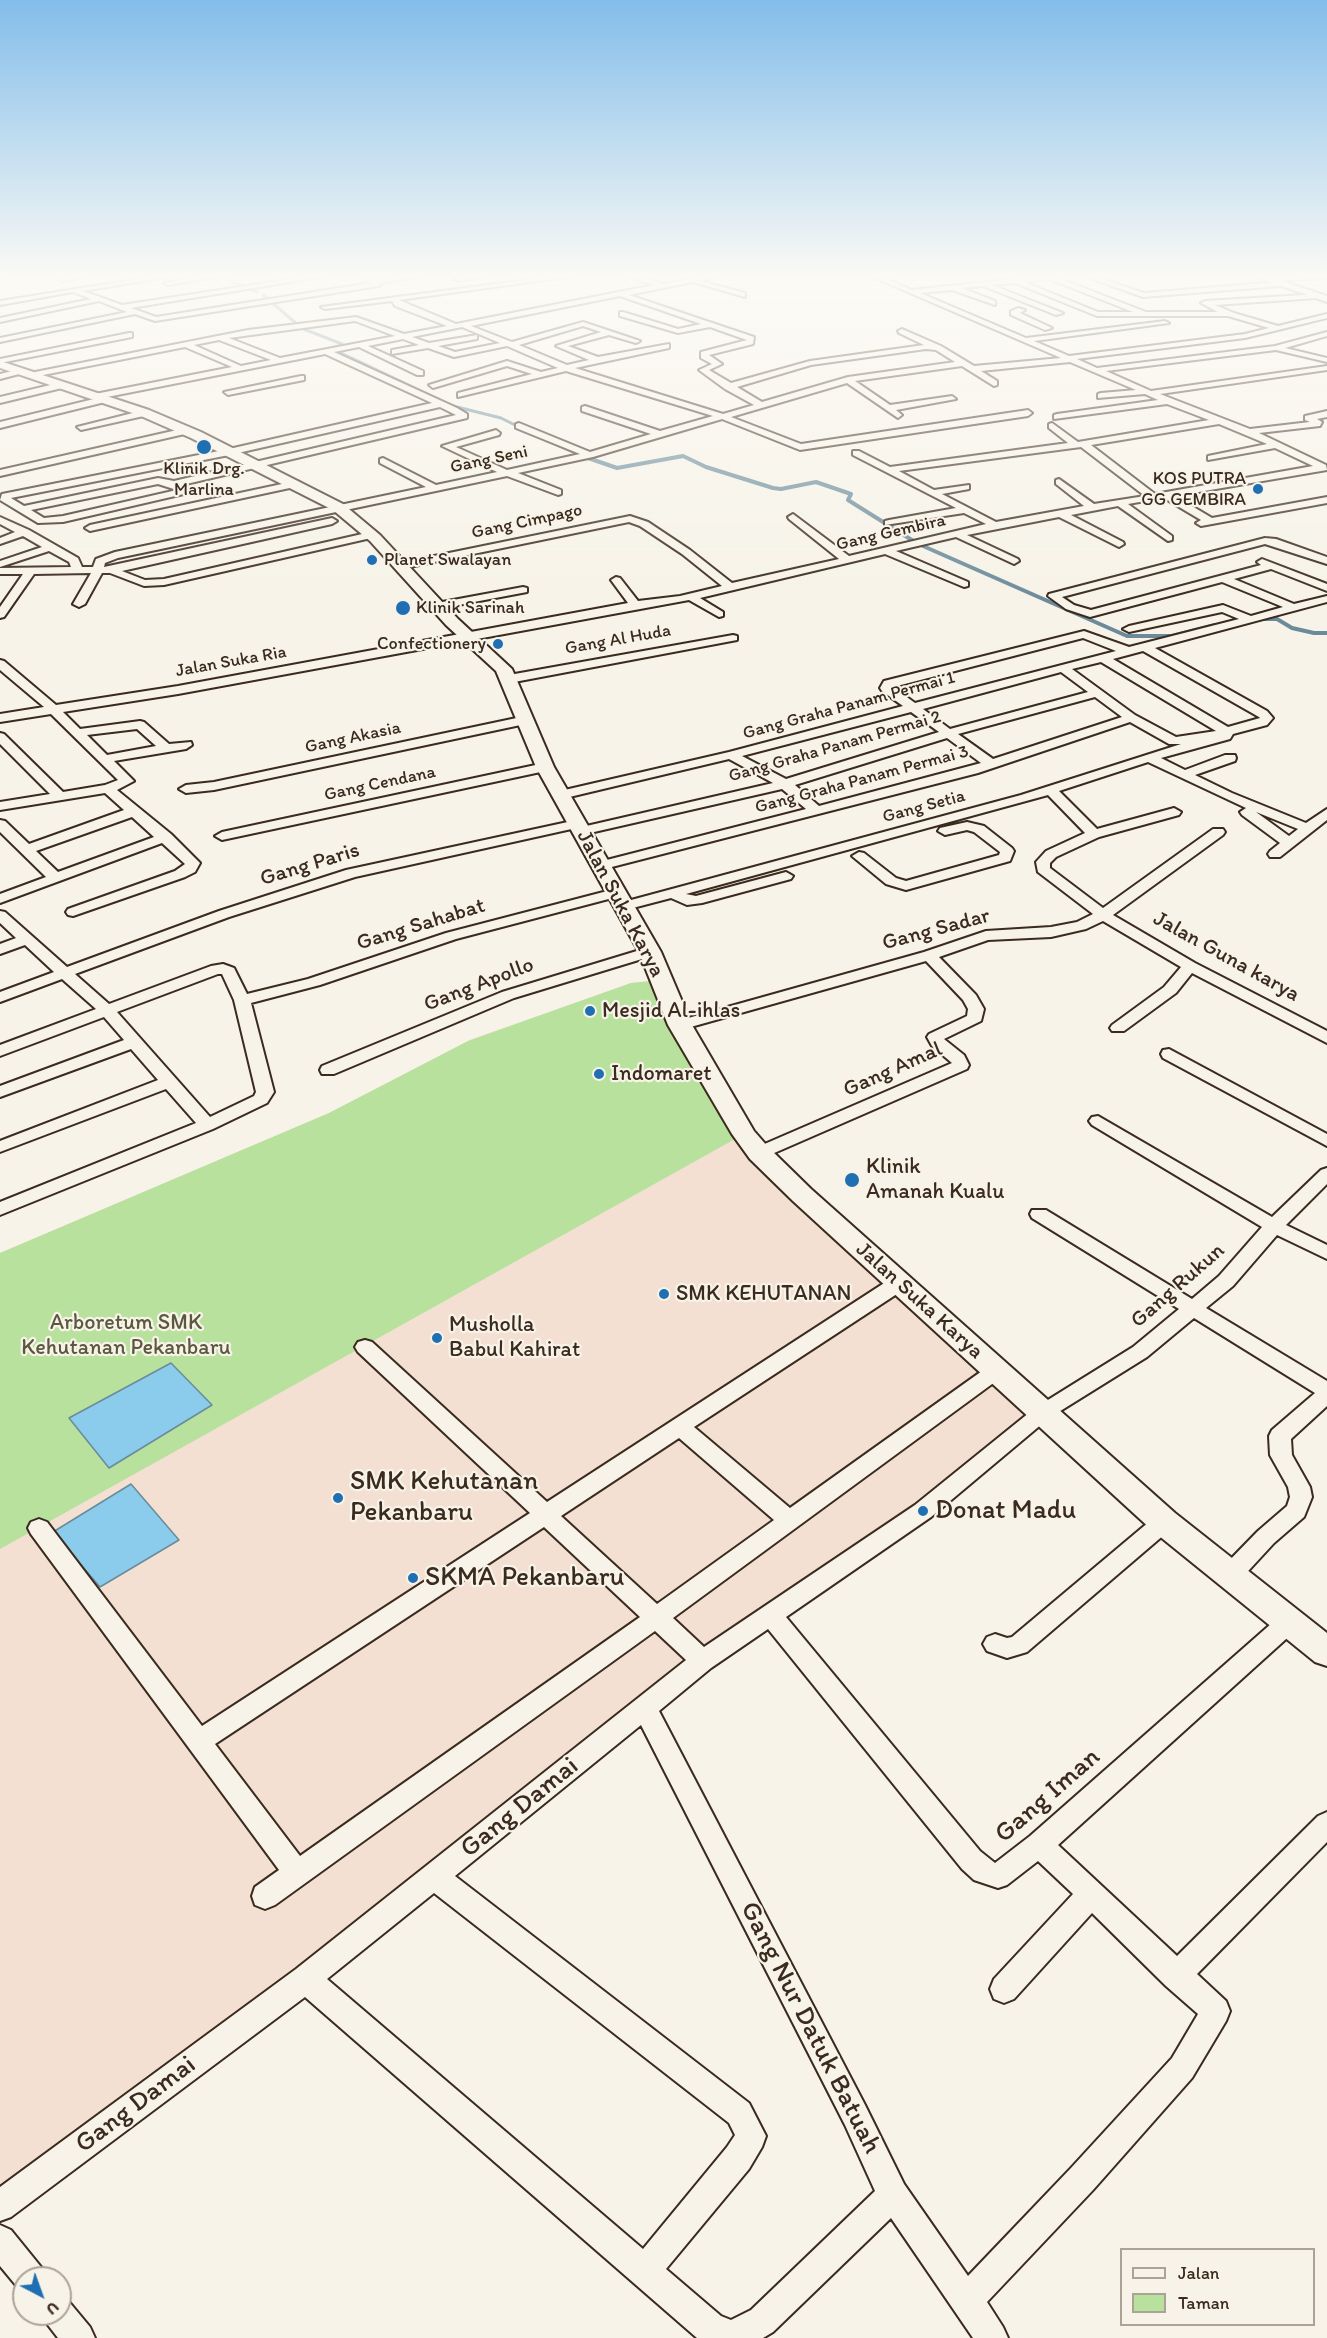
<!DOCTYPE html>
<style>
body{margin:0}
#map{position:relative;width:1327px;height:2338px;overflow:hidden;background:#f7f3e8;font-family:Itim,sans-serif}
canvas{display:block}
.legend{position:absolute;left:1120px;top:2248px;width:195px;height:78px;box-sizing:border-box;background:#f7f3e8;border:2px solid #aca397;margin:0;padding:8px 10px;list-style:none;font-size:18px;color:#3b2a1e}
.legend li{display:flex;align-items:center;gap:12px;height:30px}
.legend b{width:30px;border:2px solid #aca397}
.north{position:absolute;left:12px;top:2266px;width:60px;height:60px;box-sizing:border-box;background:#f7f3e8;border:2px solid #aca397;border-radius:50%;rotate:139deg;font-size:16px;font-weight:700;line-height:24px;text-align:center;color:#3b2a1e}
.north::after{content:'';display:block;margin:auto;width:21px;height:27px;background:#1f6fb2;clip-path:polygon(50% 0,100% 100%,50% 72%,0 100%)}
</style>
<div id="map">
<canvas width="1327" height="2338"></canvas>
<ul class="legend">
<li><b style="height:8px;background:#f7f3e8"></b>Jalan</li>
<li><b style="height:16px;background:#b7e19d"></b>Taman</li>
</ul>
<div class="north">U</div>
</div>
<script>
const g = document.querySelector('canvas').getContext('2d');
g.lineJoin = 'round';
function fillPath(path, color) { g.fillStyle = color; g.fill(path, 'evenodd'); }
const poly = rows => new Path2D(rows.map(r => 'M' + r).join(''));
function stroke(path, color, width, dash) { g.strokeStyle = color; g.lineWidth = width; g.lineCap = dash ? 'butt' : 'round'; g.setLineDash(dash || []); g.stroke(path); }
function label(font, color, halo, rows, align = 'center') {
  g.font = font + ' Itim,sans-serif'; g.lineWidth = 4.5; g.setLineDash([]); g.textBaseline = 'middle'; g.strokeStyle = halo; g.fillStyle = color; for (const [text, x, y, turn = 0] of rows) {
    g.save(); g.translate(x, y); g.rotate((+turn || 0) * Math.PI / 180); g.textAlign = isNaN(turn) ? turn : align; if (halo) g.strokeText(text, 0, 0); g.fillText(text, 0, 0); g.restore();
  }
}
const built = poly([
 [661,980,744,1134,1042,1413,703,1661,0,2206,0,1253,329,1113,472,1039,631,983]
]);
const green = poly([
 [661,980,744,1134,0,1549,0,1253,329,1113,468,1041,631,983]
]);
const water = poly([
 [171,1363,212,1405,109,1468,69,1418,171,1363],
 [131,1484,179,1540,100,1587,53,1532,131,1484]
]);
const streamFar1 = poly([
 [213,274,257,292],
 [263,295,297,324],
 [301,328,342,344],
 [337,351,453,406,501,418,521,428],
 [530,433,548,441]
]);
const stream = poly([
 [544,439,579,454],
 [588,458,617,468,683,456,706,467,773,488,781,489,816,482,851,494,848,500,915,542],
 [923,546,1127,636,1172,636,1215,625],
 [1262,619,1277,619,1292,628,1314,633,1327,633]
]);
const street = poly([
 [0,274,17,274,0,278,0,274],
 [85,274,100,274,62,281,58,279,85,274],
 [170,274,185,274,83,291,122,305,324,274,339,274,131,308,156,317,371,283,354,274,362,274,377,280,418,274,433,274,382,283,379,286,155,321,135,314,0,342,0,338,127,312,99,301,0,322,0,318,91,299,73,292,0,305,0,301,170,274],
 [219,274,235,274,168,285,164,283,219,274],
 [482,274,497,274,459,281,455,279,482,274],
 [572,274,589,274,399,300,456,324,654,285,619,274,628,274,664,284,715,274,727,274,700,281,745,293,745,297,693,282,629,295,754,337,753,344,709,355,722,364,709,370,731,383,810,361,924,345,899,333,898,331,902,329,941,346,974,366,1061,358,866,274,874,274,912,290,1041,276,1040,274,1056,274,1060,276,1058,278,1146,312,1218,312,1201,303,1205,301,1320,294,1317,298,1215,305,1234,313,1278,326,1327,314,1327,318,1245,338,1077,359,1097,368,1275,346,1327,332,1327,336,1285,348,1327,358,1327,362,1276,350,1106,371,1151,391,1327,366,1327,370,1160,394,1250,429,1310,422,1305,420,1305,416,1327,411,1327,417,1317,419,1322,422,1320,426,1259,433,1326,465,1327,470,1175,496,1212,518,1327,497,1327,503,1201,526,1196,523,1201,520,1164,498,1156,502,1151,500,1128,504,1172,536,1172,540,1168,541,1118,506,1071,515,1123,542,1124,544,1119,547,1059,517,967,535,1018,559,1019,561,1014,564,956,537,896,551,968,582,968,586,964,587,885,554,700,598,723,612,723,616,719,617,689,600,178,694,63,712,80,729,140,721,144,722,169,744,191,742,192,745,186,749,114,761,134,781,117,790,171,834,200,863,195,872,185,877,73,916,68,915,66,912,68,909,175,871,185,864,162,843,0,903,0,894,46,877,0,832,0,820,5,821,29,844,124,810,105,793,0,810,0,802,50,794,0,744,0,733,4,734,63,792,105,785,118,780,51,714,0,722,0,714,44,707,0,670,0,660,4,661,56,705,178,686,628,603,611,580,616,577,620,578,638,601,680,596,722,586,682,554,640,526,629,522,400,569,395,566,400,563,630,516,648,522,690,550,732,583,839,559,789,519,788,517,793,514,849,556,986,524,964,513,885,525,885,521,889,520,956,508,853,455,853,451,859,451,890,467,1068,443,1049,428,1049,424,1052,423,1078,442,1209,420,1167,404,1054,419,1054,415,1057,414,1158,400,1145,394,1098,398,1098,394,1101,393,1136,390,1070,362,981,371,997,381,997,385,994,386,962,366,855,381,890,405,952,396,956,399,896,410,902,415,898,418,847,383,731,417,801,444,1028,410,1032,413,1028,416,800,450,722,419,593,457,518,473,561,490,561,494,558,495,507,476,118,558,105,563,104,567,332,518,337,521,332,524,122,571,145,580,164,579,371,532,376,535,371,538,164,585,144,586,110,573,102,573,85,604,79,607,73,604,91,573,34,574,4,617,0,618,0,607,23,574,0,574,0,568,71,567,69,562,49,551,0,567,0,561,42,547,23,536,0,544,0,538,15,532,0,524,0,517,29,530,78,558,82,567,93,567,96,559,115,552,426,487,380,463,380,459,383,458,436,485,497,472,442,446,496,430,500,433,499,435,456,447,507,470,580,454,516,428,516,424,519,423,590,452,651,434,582,411,582,407,585,406,660,431,713,416,566,371,458,397,458,393,532,374,507,366,433,388,429,385,507,361,541,372,558,368,507,346,454,357,428,348,392,354,392,350,419,345,403,339,368,346,423,371,423,375,417,375,359,347,334,352,457,408,467,414,467,418,182,485,188,489,188,493,63,522,38,523,0,500,2,494,229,449,432,403,325,354,107,397,110,399,109,401,0,428,0,422,98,398,94,396,95,394,232,367,185,347,33,377,29,375,30,373,248,330,356,317,404,334,447,326,395,306,392,301,325,309,321,307,572,274],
 [1049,279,1133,312,1098,312,1024,282,1049,279],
 [1015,283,1097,316,1228,316,1269,328,1245,334,1069,356,1034,341,1169,323,1165,321,1026,338,920,293,952,290,995,305,995,301,962,288,983,286,1056,315,1063,313,992,285,1015,283],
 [620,296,701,324,678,329,623,312,620,312,620,316,678,333,710,327,747,340,701,352,701,358,712,364,699,370,725,389,754,405,723,414,575,368,669,348,669,344,598,357,568,346,609,335,636,343,640,341,583,322,512,342,471,326,620,296],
 [355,321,395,336,280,358,229,338,355,321],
 [583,326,601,332,556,346,589,360,567,365,519,345,583,326],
 [462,327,500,343,455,352,438,346,477,339,477,335,429,343,412,337,462,327],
 [219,340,271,360,241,366,194,345,219,340],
 [926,349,936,350,955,362,848,377,762,402,737,387,811,365,926,349],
 [440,407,456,415,174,481,158,478,24,506,11,498,229,455,440,407],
 [1219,424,1267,444,1208,456,1208,460,1275,448,1313,466,1155,494,1091,445,1219,424],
 [1081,447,1145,496,1094,504,1059,479,1056,480,1056,484,1084,506,996,522,942,494,969,489,969,485,934,490,899,471,1081,447],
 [158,484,177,490,63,516,44,518,31,510,158,484],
 [137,729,156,746,107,755,87,735,137,729],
 [132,817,154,837,58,872,36,851,132,817],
 [1079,274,1088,274,1144,293,1280,282,1284,284,1280,286,1143,297,1079,274],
 [1327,274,1327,278,1269,281,1265,279,1269,277,1327,274],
 [1018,308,1025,310,1020,313,1052,328,1045,330,1011,315,1011,311,1018,308],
 [129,333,132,333,132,337,0,363,0,359,129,333],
 [20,369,23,369,23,373,0,379,0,374,20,369],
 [301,376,304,376,304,380,228,395,224,392,301,376],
 [63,382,67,385,66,387,0,403,0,397,63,382],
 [145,410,149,413,148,415,81,430,77,427,145,410],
 [186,428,189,429,189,433,0,476,0,470,186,428],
 [296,481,299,482,299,486,90,531,85,528,90,525,296,481],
 [1265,538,1276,539,1327,557,1327,564,1265,544,1062,597,1074,605,1091,610,1261,565,1257,562,1262,559,1327,584,1327,591,1271,569,1234,579,1294,604,1327,596,1327,602,1155,648,1267,711,1273,718,1267,725,1233,734,1230,739,1161,758,1185,770,1225,755,1235,755,1236,758,1235,761,1195,775,1232,793,1306,823,1327,809,1327,820,1280,857,1270,857,1268,854,1270,851,1280,843,1242,815,1240,812,1246,808,1148,762,1059,791,1097,829,1174,808,1181,812,1179,815,1099,837,1056,857,1050,863,1050,868,1103,908,1213,829,1223,829,1225,832,1223,835,1113,915,1195,963,1327,1031,1327,1043,1192,973,1176,993,1124,1031,1112,1031,1110,1028,1112,1025,1164,987,1181,967,1103,921,1086,929,1051,937,988,940,939,957,976,995,984,1009,981,1021,944,1039,964,1055,969,1065,967,1069,765,1157,753,1157,750,1153,753,1149,952,1063,932,1046,927,1037,929,1034,967,1016,968,1009,963,1000,926,961,680,1030,672,1025,674,1022,924,952,986,931,1051,927,1077,922,1093,914,1038,872,1036,862,1046,851,1085,833,1048,795,686,894,696,896,786,872,793,876,791,879,702,903,687,905,671,898,625,910,618,906,620,903,1021,795,1181,744,1169,744,1130,722,978,773,600,870,593,866,595,863,806,809,782,789,581,835,576,834,574,831,576,828,355,877,229,917,75,974,109,1004,211,966,223,964,234,968,247,994,308,979,446,933,615,889,622,893,620,896,456,939,320,985,251,1003,274,1092,267,1103,213,1129,0,1215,0,1202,196,1123,166,1089,0,1152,0,1141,158,1080,131,1049,0,1097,0,1086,124,1040,104,1017,0,1056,0,1045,96,1009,62,979,0,1002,0,992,54,972,25,945,0,954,0,944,16,938,0,923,0,911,5,912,67,967,219,911,346,870,577,820,582,821,584,824,582,827,773,783,729,759,561,799,554,795,556,792,729,752,903,706,882,691,880,688,884,681,1084,631,1129,647,1239,619,1222,612,1129,632,1123,629,1129,626,1223,605,1251,616,1283,607,1222,582,1090,617,1066,609,1048,596,1049,594,1265,538],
 [1083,638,1116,651,915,703,893,687,1083,638],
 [1143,651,1259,717,1260,718,1228,727,1113,659,1143,651],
 [1101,662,1216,731,1176,737,1135,715,1072,669,1101,662],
 [1061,672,1088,692,950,729,923,709,1061,672],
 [1095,697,1122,717,993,759,958,734,1095,697],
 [911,712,939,732,786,779,742,756,911,712],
 [947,738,981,763,819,806,795,785,947,738],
 [1256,812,1298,829,1289,836,1256,812],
 [218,974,222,974,234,1000,256,1092,254,1096,210,1117,117,1012,218,974],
 [523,587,527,588,527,592,437,609,431,606,437,603,523,587],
 [733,635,737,636,737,640,509,683,503,679,509,675,733,635],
 [526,716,530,717,532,720,530,723,214,790,186,793,179,789,186,785,214,782,526,716],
 [545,763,550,764,552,767,550,770,222,840,215,836,222,832,545,763],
 [967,822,984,826,1012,848,1014,851,1010,861,906,890,886,884,852,856,859,852,864,853,896,878,906,881,999,855,1000,852,974,832,967,830,945,835,938,831,940,828,967,822],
 [650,947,655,949,658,952,655,955,514,998,334,1074,322,1074,320,1070,322,1066,502,992,650,947],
 [1169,1049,1327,1134,1327,1146,1163,1058,1161,1054,1163,1050,1169,1049],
 [1098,1116,1272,1217,1321,1170,1327,1168,1327,1184,1286,1225,1327,1245,1327,1259,1277,1235,1233,1286,1206,1308,1327,1381,1327,1406,1291,1439,1292,1455,1310,1487,1312,1497,1304,1517,1274,1543,1238,1582,1230,1584,1222,1582,1219,1575,1222,1568,1258,1531,1287,1506,1290,1497,1288,1487,1270,1455,1269,1436,1272,1430,1315,1393,1194,1318,1147,1357,1049,1418,931,1517,786,1617,980,1851,995,1863,1030,1836,1280,1616,1288,1613,1296,1616,1300,1623,1296,1630,1058,1845,1177,1956,1318,1816,1327,1812,1327,1842,1197,1974,1226,2001,1230,2011,1226,2021,1192,2078,1093,2190,987,2302,1003,2327,1008,2338,973,2338,891,2218,773,2332,763,2338,697,2338,305,1997,11,2217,0,2221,0,2187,296,1969,686,1660,655,1631,275,1905,265,1909,255,1905,252,1896,255,1887,279,1870,31,1534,28,1528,31,1522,39,1519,47,1522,202,1726,530,1513,358,1352,355,1347,358,1342,365,1340,372,1342,547,1502,892,1278,899,1276,906,1278,909,1283,906,1288,694,1427,790,1508,989,1366,996,1364,1003,1366,1006,1371,1003,1376,673,1618,704,1647,915,1505,1035,1408,1133,1347,1179,1309,1032,1218,1030,1214,1032,1210,1046,1210,1192,1299,1219,1276,1262,1227,1092,1125,1089,1121,1092,1117,1098,1116],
 [679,1438,774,1520,657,1604,561,1516,679,1438],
 [544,1527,640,1617,300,1856,215,1744,544,1527],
 [768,1629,962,1869,974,1880,998,1888,1007,1885,1038,1861,1073,1894,994,1979,990,1989,994,1999,1004,2003,1014,1999,1092,1913,1166,1986,1198,2014,1172,2058,1071,2168,968,2276,904,2184,865,2105,659,1711,711,1668,768,1629],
 [641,1725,845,2125,875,2191,751,2310,731,2320,721,2316,666,2269,749,2169,762,2147,766,2136,749,2103,455,1876,641,1725],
 [434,1893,729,2123,735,2135,727,2147,643,2249,327,1979,434,1893],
 [1164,1513,1172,1516,1175,1522,1172,1528,1027,1652,1007,1658,987,1651,983,1644,987,1637,995,1634,1007,1638,1012,1637,1156,1516,1164,1513],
 [0,2225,11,2230,41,2267,46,2278,24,2278,24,2291,19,2289,0,2266,0,2225],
 [60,2298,70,2303,90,2327,95,2338,58,2338,48,2325,43,2314,60,2314,60,2298]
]);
const secondary = poly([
 [1248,274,1261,274,1327,296,1327,302,1248,274],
 [0,361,149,410,201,432,343,504,380,535,458,619,512,669,554,767,661,952,692,1025,754,1131,768,1147,811,1189,1175,1513,1327,1633,1327,1666,1315,1662,1153,1531,793,1201,750,1159,732,1134,668,1025,639,952,536,767,496,671,446,625,370,541,333,510,191,438,141,416,0,368,0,361]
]);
const markers = [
 [204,447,8,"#1f6fb2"],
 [1258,489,6,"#1f6fb2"],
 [372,560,6,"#1f6fb2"],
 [403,608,8,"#1f6fb2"],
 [498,644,6,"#1f6fb2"],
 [590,1011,6,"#1f6fb2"],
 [599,1074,6,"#1f6fb2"],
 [852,1180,8,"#1f6fb2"],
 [664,1294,6,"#1f6fb2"],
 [437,1338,6,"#1f6fb2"],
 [338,1498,6,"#1f6fb2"],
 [923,1511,6,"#1f6fb2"],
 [413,1578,6,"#1f6fb2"]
];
const farStreetnames = [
 ["Gang Seni",489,460,-12],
 ["Gang Cimpago",527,522,-12],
 ["Gang Gembira",891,533,-13],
 ["Gang Al Huda",618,640,-10],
 ["Jalan Suka Ria",231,662,-10],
 ["Gang Graha Panam Permai 1",849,706,-15],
 ["Gang Akasia",353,738,-12],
 ["Gang Graha Panam Permai 2",835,747,-16],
 ["Gang Graha Panam Permai 3",862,780,-15],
 ["Gang Cendana",380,784,-12],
 ["Gang Setia",924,807,-15]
];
const farPoinames = [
 ["Klinik Drg.",204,469,"center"],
 ["Marlina",204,490,"center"],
 ["KOS PUTRA",1246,479],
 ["GG GEMBIRA",1246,500],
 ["Planet Swalayan",384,560,"left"],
 ["Klinik Sarinah",416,608,"left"],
 ["Confectionery",486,644]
];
const streetNames = [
 ["Gang Paris",310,865,-17],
 ["Jalan Suka Karya",620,904,62],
 ["Gang Sahabat",421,925,-17],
 ["Gang Sadar",936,930,-15],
 ["Jalan Guna karya",1226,957,29],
 ["Gang Apollo",479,985,-21],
 ["Gang Amal",893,1070,-24],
 ["Gang Rukun",1178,1286,-41],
 ["Jalan Suka Karya",919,1301,42]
];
const poiNames = [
 ["Mesjid Al-ihlas",602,1011],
 ["Indomaret",611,1074],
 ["Klinik",866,1167],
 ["Amanah Kualu",866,1192],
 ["SMK KEHUTANAN",676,1294],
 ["Musholla",449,1325],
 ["Babul Kahirat",449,1350]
];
const parkNames = [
 ["Arboretum SMK",126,1323],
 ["Kehutanan Pekanbaru",126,1348]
];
const nearPoinames = [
 ["SMK Kehutanan",350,1482],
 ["Pekanbaru",350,1513],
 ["Donat Madu",935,1511],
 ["SKMA Pekanbaru",425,1578]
];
const nearStreetnames = [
 ["Gang Iman",1048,1796,-41],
 ["Gang Damai",520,1808,-39],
 ["Gang Nur Datuk Batuah",810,2028,63],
 ["Gang Damai",136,2105,-37]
];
fillPath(built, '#f3e0d3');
fillPath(green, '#b7e19d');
fillPath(water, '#8bcbec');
stroke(water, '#6b8b9a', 1.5);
stroke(streamFar1, '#6b8b9a', 3);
stroke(stream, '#6b8b9a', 4);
stroke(street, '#3b2a1e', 4);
stroke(secondary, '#3b2a1e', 4);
fillPath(street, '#f7f3e8');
fillPath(secondary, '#f7f3e8');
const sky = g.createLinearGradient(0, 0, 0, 601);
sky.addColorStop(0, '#83bdea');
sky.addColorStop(0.46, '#fbfaf5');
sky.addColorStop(1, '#fbfaf500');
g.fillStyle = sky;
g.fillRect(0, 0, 1327, 601);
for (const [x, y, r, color] of markers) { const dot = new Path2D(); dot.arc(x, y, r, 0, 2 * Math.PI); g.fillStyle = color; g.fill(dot); stroke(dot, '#f7f3e8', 2); }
label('18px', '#3b2a1e', '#f7f3e8', farStreetnames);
label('18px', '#3b2a1e', '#f7f3e8', farPoinames, 'right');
label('22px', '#3b2a1e', '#f7f3e8', streetNames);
label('22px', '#3b2a1e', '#f7f3e8', poiNames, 'left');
label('22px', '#5a583e', '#f7f3e8', parkNames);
label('27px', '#3b2a1e', '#f7f3e8', nearPoinames, 'left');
label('27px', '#3b2a1e', '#f7f3e8', nearStreetnames);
</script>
